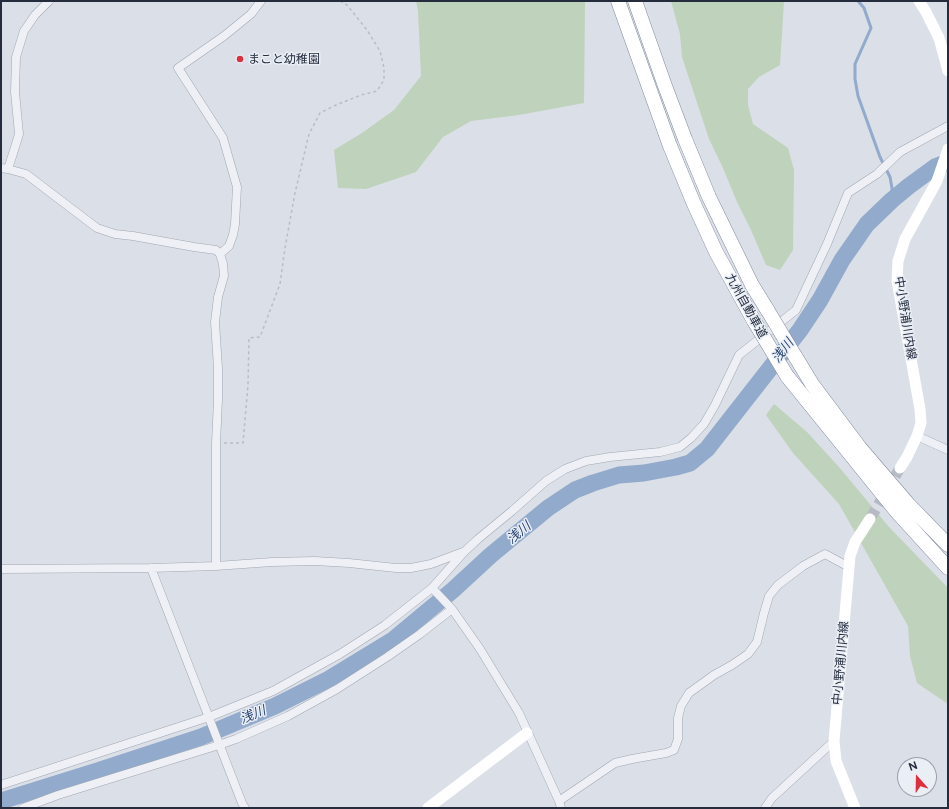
<!DOCTYPE html>
<meta charset="utf-8">
<style>
body{margin:0}
#map{position:relative;width:949px;height:809px;overflow:hidden;background:#dbdfe7;font-family:Figtree,sans-serif}
canvas{display:block}
.frame{position:absolute;inset:0;border:2px solid #242c3e;pointer-events:none}
.north{position:absolute;left:897px;top:757px;width:40px;height:40px;box-sizing:border-box;background:#eaeef5;border:1px solid #9ba0ac;border-radius:50%;rotate:340deg;font-size:11px;font-weight:700;line-height:16px;text-align:center;color:#242c3e}
.north::after{content:'';display:block;margin:auto;width:14px;height:18px;background:#db313f;clip-path:polygon(50% 0,100% 100%,50% 72%,0 100%)}
</style>
<div id="map">
<canvas width="949" height="809"></canvas>
<div class="frame"></div>
<div class="north">N</div>
</div>
<script>
const g = document.querySelector('canvas').getContext('2d');
g.lineJoin = 'round';
function fillPath(path, color) { g.fillStyle = color; g.fill(path, 'evenodd'); }
const poly = rows => new Path2D(rows.map(r => 'M' + r).join(''));
function stroke(path, color, width, dash) { g.strokeStyle = color; g.lineWidth = width; g.lineCap = dash ? 'butt' : 'round'; g.setLineDash(dash || []); g.stroke(path); }
function label(font, color, halo, rows, align = 'center') {
  g.font = font + ' Figtree,"Noto Sans JP",sans-serif'; g.lineWidth = 3; g.setLineDash([]); g.textBaseline = 'middle'; g.strokeStyle = halo; g.fillStyle = color; for (const [text, x, y, turn = 0] of rows) {
    g.save(); g.translate(x, y); g.rotate((+turn || 0) * Math.PI / 180); g.textAlign = isNaN(turn) ? turn : align; if (halo) g.strokeText(text, 0, 0); g.fillText(text, 0, 0); g.restore();
  }
}
const green = poly([
 [416,1,585,1,584,103,519,115,471,121,443,137,416,172,366,189,338,188,334,150,362,133,394,110,421,76,418,11],
 [671,1,784,1,780,65,759,77,748,89,748,105,753,124,788,148,794,170,793,250,780,270,766,265,751,230,737,202,723,168,709,139,682,57,680,34],
 [774,404,807,432,839,467,889,527,948,588,948,704,917,683,910,656,908,626,839,504,793,453,766,415]
]);
const stream = poly([
 [858,1,864,8,871,28,855,64,855,79,858,96,880,157,890,177,892,188,892,200]
]);
const river = poly([
 [1,801,97,771,201,737,275,706,329,679,393,640,453,590,491,555,548,508,575,490,593,483,619,475,644,473,676,467,690,463,707,449,800,330,820,300,842,260,867,224,892,200,909,186,935,167,948,162]
]);
const secondaryTunnel = poly([
 [870,519,900,468]
]);
const path = poly([
 [224,443,243,443,248,385,249,338,260,337,280,284,285,248,295,193,309,134,320,113,336,105,361,95,377,91,384,80,384,68,380,51,367,30,347,5,340,1]
]);
const street = poly([
 [1,168,8,169,26,174,97,228,115,234,133,236,194,247,216,250,220,254,223,264,224,276,218,297,215,322,218,368,218,400,216,443,216,566],
 [8,169,16,144,19,134,15,92,16,57,24,31,35,15,49,1],
 [220,254,229,246,233,235,235,224,237,187,223,138,178,68,224,36,251,14,261,1],
 [917,436,948,450],
 [151,568,242,803,245,808],
 [1,569,151,568,216,566,272,562,315,561,349,563,396,568,411,568,431,564,463,552],
 [432,588,452,609,480,649,519,713,559,801,561,808],
 [1,785,209,717,273,691,340,654,385,625,432,588,464,552,478,539,512,511,546,481,565,469,586,461,610,457,660,452,680,447,691,438,704,424,715,405,739,355,796,310,827,244,848,193,877,174,900,152,948,126],
 [559,801,615,763,632,759,666,753,674,750,678,739,678,718,681,706,689,693,714,675,732,665,748,654,757,642,764,613,769,596,778,585,803,566,825,554,849,567],
 [23,808,58,795,219,745,236,739,288,716,337,689,387,657,420,634,452,609],
 [765,808,772,798,834,741]
]);
const secondary = poly([
 [919,1,926,12,939,38,948,71],
 [900,468,907,457,917,436,921,423,920,409,897,281,898,261,905,239,937,181,948,149],
 [428,808,527,733],
 [855,808,836,761,834,741,850,556,855,542,870,519]
]);
const highway = poly([
 [618,1,670,146,694,204,716,252,754,321],
 [635,1,665,86,685,139,709,197,752,285,768,311],
 [795,356,812,384,860,448,909,505,948,545],
 [787,376,897,512,948,568]
]);
const highwayBridge = poly([
 [768,311,795,356],
 [754,321,787,376]
]);
const markers = [
 [240,59,4,"#db313f"]
];
const poiNames = [
 ["まこと幼稚園",248,59]
];
const streetNames = [
 ["九州自動車道",746,306,61],
 ["中小野浦川内線",905,318,81],
 ["中小野浦川内線",841,663,-85]
];
const waterNames = [
 ["浅川",783,351,-52],
 ["浅川",519,533,-40],
 ["浅川",253,715,-22]
];
fillPath(green, '#bfd2bb');
stroke(stream, '#92aacb', 3);
stroke(river, '#92aacb', 17);
stroke(secondaryTunnel, '#b6bbc5', 11, [11, 5.5]);
stroke(street, '#a0a6b1', 9);
stroke(highway, '#818b9f', 15);
stroke(path, '#b9bdc5', 1.5, [3, 3]);
stroke(street, '#eef0f5', 8);
stroke(secondary, '#fff', 11);
stroke(highway, '#fff', 14);
stroke(highwayBridge, '#818b9f', 15, []);
stroke(highwayBridge, '#fff', 14);
for (const [x, y, r, color] of markers) { const dot = new Path2D(); dot.arc(x, y, r, 0, 2 * Math.PI); g.fillStyle = color; g.fill(dot); stroke(dot, '#eaeef5', 1.5); }
label('12px', '#242c3e', '#eaeef5', poiNames, 'left');
label('12px', '#242c3e', '#eaeef5', streetNames);
label('italic 13px', '#2a4776', '#eaeef5', waterNames);
</script>
